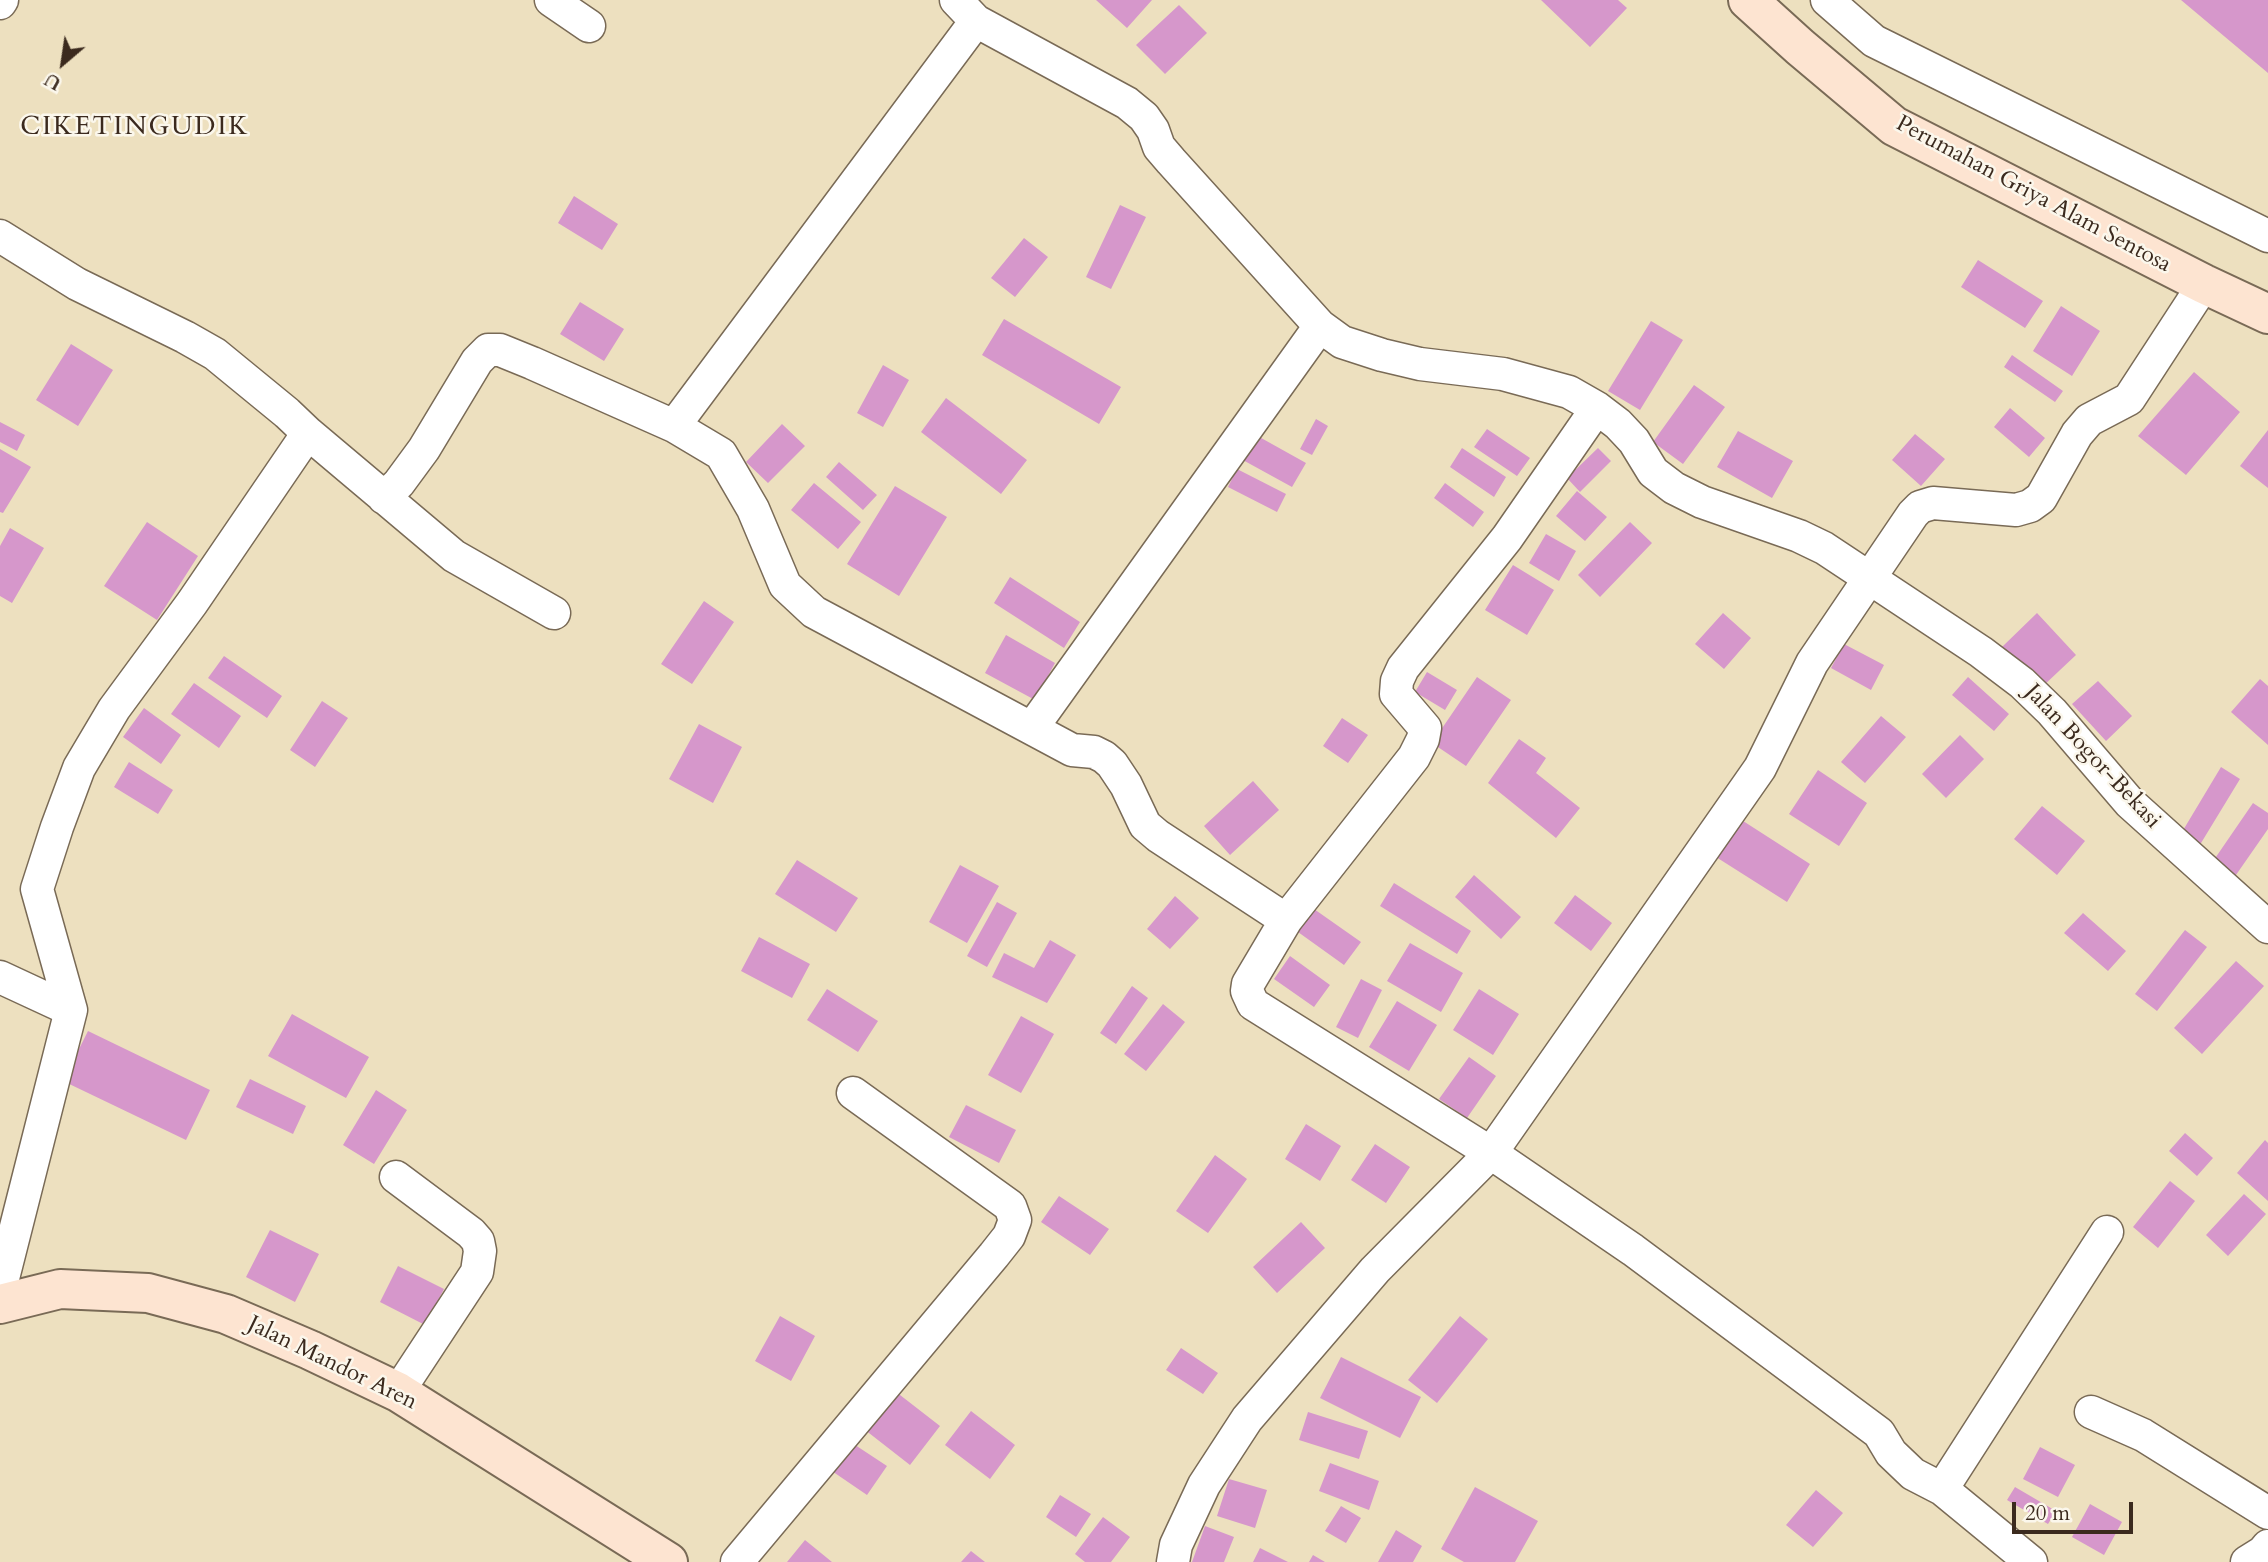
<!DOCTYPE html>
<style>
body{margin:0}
#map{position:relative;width:2268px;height:1562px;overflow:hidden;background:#ede0bf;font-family:Cardo,serif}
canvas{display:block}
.north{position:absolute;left:28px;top:28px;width:70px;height:70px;-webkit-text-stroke:5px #fbf7ec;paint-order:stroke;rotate:209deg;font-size:19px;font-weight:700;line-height:28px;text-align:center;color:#3b2a1e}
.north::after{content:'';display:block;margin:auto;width:24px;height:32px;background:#3b2a1e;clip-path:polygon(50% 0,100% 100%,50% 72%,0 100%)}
.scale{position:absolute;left:2012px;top:1502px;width:121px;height:32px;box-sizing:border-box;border:4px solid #3b2a1e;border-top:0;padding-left:9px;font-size:21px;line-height:24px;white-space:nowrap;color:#3b2a1e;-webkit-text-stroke:5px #fbf7ec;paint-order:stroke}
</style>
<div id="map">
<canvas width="2268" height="1562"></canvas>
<div class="north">U</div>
<div class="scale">20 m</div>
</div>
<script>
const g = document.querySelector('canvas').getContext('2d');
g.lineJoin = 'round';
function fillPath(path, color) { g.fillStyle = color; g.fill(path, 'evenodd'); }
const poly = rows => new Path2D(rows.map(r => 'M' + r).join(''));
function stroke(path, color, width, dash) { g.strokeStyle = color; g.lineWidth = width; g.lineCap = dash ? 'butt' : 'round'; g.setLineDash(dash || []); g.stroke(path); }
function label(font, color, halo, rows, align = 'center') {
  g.font = font + ' Cardo,serif'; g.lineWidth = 5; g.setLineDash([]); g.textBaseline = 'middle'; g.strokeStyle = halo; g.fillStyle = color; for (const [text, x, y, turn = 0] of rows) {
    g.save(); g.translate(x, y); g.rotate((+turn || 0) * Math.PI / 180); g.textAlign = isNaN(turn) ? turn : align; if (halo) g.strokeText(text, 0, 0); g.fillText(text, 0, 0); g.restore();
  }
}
const building = poly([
 [1096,0,1152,0,1127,28],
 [1541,0,1618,0,1627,8,1590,47],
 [2181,0,2268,0,2268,73],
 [1179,5,1207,33,1165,74,1136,45],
 [574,196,618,224,602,250,558,223],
 [1120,205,1146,217,1111,289,1086,277],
 [1024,238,1048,257,1015,297,991,278],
 [1978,260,2043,301,2025,328,1961,287],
 [580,302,624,329,604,361,560,334],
 [2061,306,2100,331,2072,376,2033,351],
 [1004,319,1121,387,1099,424,982,355],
 [1651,321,1683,340,1640,410,1608,391],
 [71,344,113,370,78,426,36,400],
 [2012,355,2063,391,2055,402,2004,367],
 [883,365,909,380,883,427,857,413],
 [2194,372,2240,412,2186,475,2138,436],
 [1694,385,1725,407,1683,464,1653,442],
 [946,398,1027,460,1001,494,921,432],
 [2010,408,2045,438,2029,457,1994,427],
 [1316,419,1328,426,1312,455,1300,449],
 [0,422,25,435,17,451,0,442],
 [782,424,805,446,768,483,746,462],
 [1487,429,1530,458,1517,476,1474,447],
 [2268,430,2268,488,2240,466],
 [1738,431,1793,461,1772,498,1717,467],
 [1254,434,1306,463,1292,487,1241,459],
 [1915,434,1945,459,1921,486,1892,460],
 [1462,448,1506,477,1494,497,1450,467],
 [1598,448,1611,461,1580,492,1567,478],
 [0,449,31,467,3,513,0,512],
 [839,462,877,495,863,510,826,477],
 [1237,469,1286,494,1277,512,1228,487],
 [814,483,861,522,838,549,791,510],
 [1445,483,1484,512,1473,527,1434,498],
 [895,486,947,517,899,596,847,564],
 [1577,491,1607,517,1585,541,1556,516],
 [147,522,198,556,157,620,104,586],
 [1630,522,1652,543,1600,597,1578,575],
 [10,528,44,548,12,603,0,596,0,546],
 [1546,534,1576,551,1559,581,1529,563],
 [1513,565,1554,590,1527,635,1485,610],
 [1010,577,1080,622,1064,648,994,603],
 [704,601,734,622,692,684,661,664],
 [1723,613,1751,638,1724,669,1695,644],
 [2037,613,2076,655,2042,687,2002,647],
 [1006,635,1055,663,1035,700,985,673],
 [1844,644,1884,665,1871,690,1831,668],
 [224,656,282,696,267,718,208,678],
 [1427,672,1457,690,1445,710,1415,692],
 [1477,677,1511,700,1466,766,1432,743],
 [1968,677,2009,714,1994,731,1952,695],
 [2260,679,2268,686,2268,745,2231,712],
 [2098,681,2132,716,2106,741,2072,704],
 [194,683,241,716,219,748,171,714],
 [322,701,348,718,315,767,290,750],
 [144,708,181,735,161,764,123,737],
 [1881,716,1906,737,1865,783,1841,762],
 [1342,718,1368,735,1348,763,1323,746],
 [699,724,742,747,713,803,669,779],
 [1960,735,1984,759,1946,798,1922,774],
 [1519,739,1546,758,1536,773,1580,808,1556,838,1488,783],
 [129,762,173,790,158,814,114,787],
 [2221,767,2240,779,2198,848,2179,837],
 [1818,770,1867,803,1839,846,1789,814],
 [1253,781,1279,810,1230,855,1204,826],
 [2253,803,2268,813,2268,829,2229,885,2207,870],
 [2042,806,2085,841,2057,875,2014,839],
 [1740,819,1810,864,1787,902,1716,857],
 [797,860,858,898,836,932,775,894],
 [960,865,999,886,967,943,929,922],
 [1474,875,1521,917,1501,939,1455,897],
 [1394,883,1471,931,1457,954,1380,906],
 [1575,895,1612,923,1591,951,1554,923],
 [1175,896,1199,918,1170,949,1147,929],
 [997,902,1017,913,987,967,967,956],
 [1314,909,1361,942,1344,965,1298,932],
 [2083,913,2126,951,2108,971,2064,933],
 [2185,930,2207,947,2157,1011,2135,994],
 [759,937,810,964,792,998,741,971],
 [1050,940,1076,955,1047,1003,992,977,1004,953,1034,968],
 [1410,943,1463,973,1441,1012,1387,981],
 [1290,956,1330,985,1314,1007,1274,979],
 [2236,961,2264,986,2202,1054,2174,1028],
 [1361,979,1382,990,1358,1038,1336,1027],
 [1132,986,1148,998,1116,1044,1100,1033],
 [827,989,878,1021,858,1052,807,1020],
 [1479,989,1519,1014,1493,1055,1453,1030],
 [1397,1001,1437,1025,1409,1071,1369,1047],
 [1163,1004,1185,1022,1146,1071,1124,1054],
 [292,1014,369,1057,346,1098,268,1056],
 [1021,1016,1054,1034,1021,1093,988,1075],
 [88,1031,210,1090,186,1140,63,1081],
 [1469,1057,1496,1076,1467,1118,1439,1099],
 [250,1079,306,1106,293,1134,236,1107],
 [376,1090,407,1110,374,1164,343,1145],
 [966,1105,1016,1130,999,1163,949,1137],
 [1306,1124,1341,1146,1320,1181,1285,1159],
 [2185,1133,2213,1158,2197,1176,2169,1151],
 [2265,1140,2268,1143,2268,1201,2237,1173],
 [1375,1144,1410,1167,1386,1203,1351,1180],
 [1215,1155,1247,1179,1208,1233,1176,1211],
 [2170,1181,2195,1201,2158,1248,2133,1227],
 [2244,1194,2266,1214,2228,1256,2206,1235],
 [1059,1196,1109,1229,1090,1255,1041,1222],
 [1301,1222,1325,1248,1277,1293,1253,1267],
 [270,1230,319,1254,295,1302,246,1277],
 [398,1266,444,1289,425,1325,380,1302],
 [780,1316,815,1336,791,1381,755,1361],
 [1460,1316,1488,1339,1437,1403,1408,1380],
 [1181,1348,1218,1373,1203,1394,1166,1370],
 [1341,1357,1421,1397,1400,1438,1320,1398],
 [891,1388,940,1426,910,1465,860,1426],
 [971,1411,1015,1445,990,1479,945,1445],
 [1308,1412,1368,1431,1359,1459,1299,1440],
 [846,1439,887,1466,867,1495,826,1467],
 [2040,1447,2075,1465,2058,1497,2023,1479],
 [1330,1463,1379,1481,1369,1510,1319,1491],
 [1229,1479,1267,1490,1255,1528,1217,1516],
 [1475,1487,1538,1521,1515,1562,1464,1562,1441,1549],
 [2015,1487,2056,1511,2048,1524,2007,1500],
 [1816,1490,1843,1513,1813,1547,1786,1525],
 [1060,1495,1091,1514,1076,1537,1046,1517],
 [2090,1504,2122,1522,2104,1555,2072,1537],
 [1341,1506,1361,1518,1346,1543,1325,1531],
 [1103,1517,1130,1537,1111,1562,1085,1562,1075,1554],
 [1205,1526,1234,1537,1224,1562,1192,1562],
 [1396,1530,1422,1546,1413,1562,1378,1562],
 [805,1540,832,1562,787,1562],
 [1260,1548,1288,1562,1253,1562],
 [971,1551,985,1562,961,1562],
 [1313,1555,1325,1562,1309,1562]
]);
const street = poly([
 [551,0,589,26],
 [956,0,976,21,1127,103,1144,117,1153,130,1159,147,1171,161,1320,326,1342,342,1382,355,1420,364,1503,374,1569,392,1597,408,1618,424,1634,441,1653,472,1674,488,1702,502,1799,536,1824,548,1981,652,2022,683,2052,712,2130,803,2268,927],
 [1827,0,1874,41,2268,236],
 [0,3,2,0],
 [0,236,77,284,185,337,215,354,287,413,308,433,192,603,114,709,79,768,57,827,37,889,71,1010,0,1290],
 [674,426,976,21],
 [308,433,454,556,554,613],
 [384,498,399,483,424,449,477,361,488,350,500,350,532,363,674,426,721,454,753,509,785,585,814,612,1072,750,1094,752,1104,757,1112,764,1126,785,1145,825,1158,836,1286,920,1248,984,1247,991,1253,1004,1491,1153,1633,1250,1879,1433,1891,1453,1913,1474,1942,1489,2031,1562],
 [1032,728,1320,326],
 [1286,920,1414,757,1423,739,1425,728,1396,694,1397,681,1403,668,1507,538,1597,408],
 [0,977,71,1010],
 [396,1177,471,1233,478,1241,480,1251,477,1272,398,1392],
 [2091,1412,2143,1435,2268,1513],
 [1942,1489,2107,1232],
 [737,1562,994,1255,1009,1236,1015,1220,1010,1206,853,1093],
 [1173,1562,1176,1545,1204,1485,1247,1419,1375,1270,1491,1153,1760,768,1812,663,1913,514,1920,507,1933,503,2016,510,2030,506,2041,498,2077,434,2089,420,2129,399,2204,284],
 [2247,1562,2263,1552,2268,1546]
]);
const secondary = poly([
 [1748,0,1800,47,1894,126,2204,284,2268,314],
 [0,1304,60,1289,148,1293,226,1314,310,1350,398,1392,668,1562]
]);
const streetNames = [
 ["Perumahan Griya Alam Sentosa",2033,195,28],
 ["Jalan Bogor-Bekasi",2092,757,47],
 ["Jalan Mandor Aren",332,1364,26]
];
const quarterNames = [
 ["CIKETINGUDIK",135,128]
];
fillPath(building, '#d697cb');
stroke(street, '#796a56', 35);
stroke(secondary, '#796a56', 42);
stroke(street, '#fff', 32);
stroke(secondary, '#fde4d1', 38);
label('23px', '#3b2a1e', '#fbf7ec', streetNames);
g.letterSpacing = '2px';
label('26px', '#3b2a1e', '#fbf7ec', quarterNames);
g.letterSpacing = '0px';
</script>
